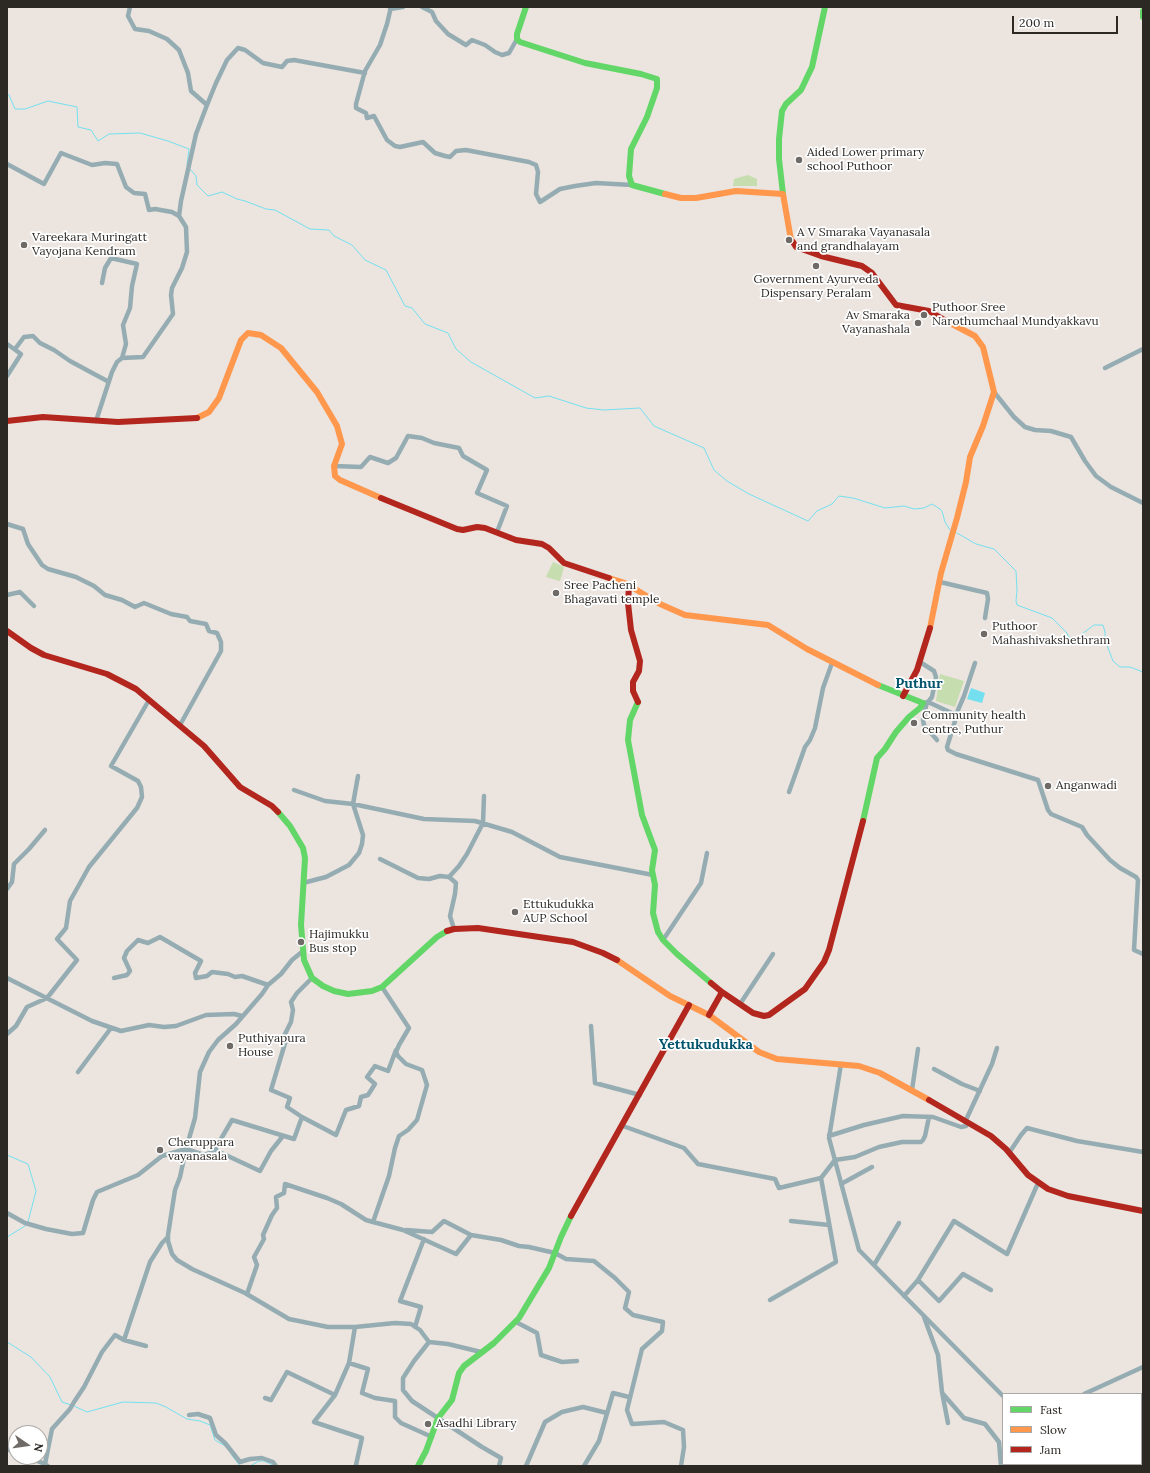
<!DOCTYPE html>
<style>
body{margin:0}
#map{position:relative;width:1150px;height:1473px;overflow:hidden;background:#ebe4df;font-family:Lora,serif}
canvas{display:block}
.frame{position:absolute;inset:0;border:8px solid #2c2824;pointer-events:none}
.legend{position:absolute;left:1002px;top:1393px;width:140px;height:72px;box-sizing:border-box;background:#fff;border:1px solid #aba9a7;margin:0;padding:5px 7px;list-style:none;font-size:12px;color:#2c2824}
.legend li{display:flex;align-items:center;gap:8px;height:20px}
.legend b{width:20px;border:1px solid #aba9a7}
.north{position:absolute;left:8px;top:1425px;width:40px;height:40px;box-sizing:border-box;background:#fff;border:1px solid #aba9a7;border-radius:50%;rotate:103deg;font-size:11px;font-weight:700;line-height:16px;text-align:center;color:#2c2824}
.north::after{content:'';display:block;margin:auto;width:14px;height:18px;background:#6f6a65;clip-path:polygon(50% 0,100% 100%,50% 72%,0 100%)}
.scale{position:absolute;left:1012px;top:16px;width:106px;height:18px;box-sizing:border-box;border:2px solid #2c2824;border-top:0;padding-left:5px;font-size:12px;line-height:14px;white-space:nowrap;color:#2c2824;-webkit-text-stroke:3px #fff;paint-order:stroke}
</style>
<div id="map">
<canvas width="1150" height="1473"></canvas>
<div class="frame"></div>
<ul class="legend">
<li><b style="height:5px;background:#63d668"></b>Fast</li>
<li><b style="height:5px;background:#ff974d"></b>Slow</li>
<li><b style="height:5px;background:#b3261e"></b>Jam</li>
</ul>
<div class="north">N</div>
<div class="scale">200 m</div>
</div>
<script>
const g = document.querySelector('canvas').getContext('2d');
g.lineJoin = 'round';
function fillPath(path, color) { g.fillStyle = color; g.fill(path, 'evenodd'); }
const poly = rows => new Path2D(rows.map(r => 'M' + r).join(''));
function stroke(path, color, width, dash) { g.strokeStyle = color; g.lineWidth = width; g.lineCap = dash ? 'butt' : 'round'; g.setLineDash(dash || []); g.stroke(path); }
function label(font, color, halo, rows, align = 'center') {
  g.font = font + ' Lora,serif'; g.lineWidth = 3.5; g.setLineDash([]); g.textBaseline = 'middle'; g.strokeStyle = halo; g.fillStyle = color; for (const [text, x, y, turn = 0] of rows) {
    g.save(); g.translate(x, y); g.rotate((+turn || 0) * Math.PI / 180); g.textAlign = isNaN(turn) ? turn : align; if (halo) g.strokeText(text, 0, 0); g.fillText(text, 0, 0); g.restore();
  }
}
const green = poly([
 [748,175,757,179,757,186,733,186,734,179],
 [553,562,564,567,560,581,546,577],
 [940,674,964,681,955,707,936,701]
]);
const water = poly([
 [971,688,985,693,982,703,967,699]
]);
const stream = poly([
 [7,94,9,95,15,109,25,109,48,101,77,107,78,127,91,130,98,141,109,134,140,133,168,141,189,149,187,165],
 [190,169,196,176,197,185,208,196,222,192,237,199,245,201,266,209,275,210,310,229,329,230,334,236,352,245,365,260,386,270,405,306,412,308,425,324,448,333,456,349,471,362,535,398,549,396,586,408,604,410,640,408,654,426,704,448,714,470,727,481,749,494,808,521,817,511,832,504,839,496,853,498,885,508,904,506,914,509,924,508,932,504,940,509,942,511,945,522,950,530],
 [957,533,976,544,994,549,1016,571,1017,590,1016,601,1017,605,1052,618,1067,633,1068,636,1073,639,1078,637,1094,625,1103,625,1105,632,1105,640,1113,661,1120,667,1130,667,1143,672],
 [7,1155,28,1164,36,1191,28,1222],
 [7,1237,25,1226],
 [7,1342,31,1357,50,1377,62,1402,71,1405],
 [74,1406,87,1412,123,1402,156,1403,166,1407,187,1419,200,1421,210,1425,215,1440,225,1446],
 [231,1454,240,1466],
 [250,1466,259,1461,264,1461,271,1464,272,1466]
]);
const street = poly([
 [391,7,387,24,380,45,365,71,356,104,356,108,366,113,367,118,374,116,387,140,395,146,400,147,423,142,435,153,445,156,450,157,456,151,466,150,529,162,536,165,538,172,536,194,540,202,560,189,575,186,596,183,632,185],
 [422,7,432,12,436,21,448,34,466,45,472,40,485,45,495,52,502,55,509,53,517,39],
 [390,9,403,7],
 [207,105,216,83,227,60,238,48,245,50,263,63,282,67,287,61,294,60,365,73],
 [7,164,44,184,61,153,92,165,105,163,117,164,126,187,134,193,145,194,149,210,155,209,172,212,179,216],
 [102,283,105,268,111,258,137,264,132,286,130,308,123,325,126,344,122,358],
 [7,344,21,354,7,376],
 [15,349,24,337,33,336,40,343,54,350,70,361,109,382],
 [1105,368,1143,349],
 [994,392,1014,417,1025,427,1035,430,1051,431,1071,437,1085,461,1096,476,1111,487,1143,503],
 [96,421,112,372,117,362,122,358,143,357,173,314,171,295,172,288,182,268,187,252,186,227,179,216,181,201,196,134,207,105,191,91,188,73,179,50,167,39,149,31,135,29,128,16,130,7],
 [334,466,361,467,370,457,388,463,396,458,408,436,422,438,434,443,459,448,463,456,487,470,477,493,507,506,497,532],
 [7,524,23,529,28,544,42,565,48,569,76,577,94,586,105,595,122,600,135,607,144,603,171,614,187,617,190,621,206,624,209,631,217,633,221,642,221,651,180,725],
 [940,582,987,593,988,599,985,618],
 [7,595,20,592,34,606],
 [920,662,934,671,936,677,932,697,928,702],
 [927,702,923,720,924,725,937,740],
 [923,703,928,702,954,714,955,721,947,747,948,750,956,754,1038,780,1048,810,1051,814,1082,827,1087,835,1110,860,1120,868,1136,877,1138,880,1134,950,1143,954],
 [955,717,964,696,975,663],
 [294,790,325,801,353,804,424,819,475,821,512,832,560,857,653,875],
 [789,792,805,747,810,740,815,728,823,688,832,663],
 [380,859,418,878,429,879,440,876,449,877],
 [303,883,326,877,349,865,359,853,362,844,363,835,353,804,358,776],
 [7,889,12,882,14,864,29,849,45,830],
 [454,929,450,916,455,894,456,883,449,877,459,866,467,854,483,823,484,796],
 [663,940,701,883,707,853],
 [303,951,292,960,281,974,268,985,262,994,236,1024,218,1040,209,1052,200,1072,195,1118,186,1149,204,1155,214,1151,232,1120,294,1139,302,1117,287,1107,290,1098,271,1090,286,1040,284,1036,291,1022,293,1010,291,1002,297,993,312,978],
 [7,978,92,1021,121,1031,149,1025,164,1027,176,1026,206,1015,234,1014,242,1016],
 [114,978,127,975,130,971,124,958,127,951,138,940,148,943,160,937,201,961,195,973,196,978,207,976,212,972,228,974,235,977,242,976,268,985],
 [382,987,409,1028,399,1045,396,1052,398,1056,406,1064,422,1070,427,1085,417,1120,408,1130,399,1136,395,1148,389,1176,373,1222,403,1230,456,1254,471,1235,501,1240,519,1246,529,1247,555,1253,566,1259,594,1261,615,1278,629,1292,625,1308,633,1315,663,1322,662,1331,642,1349,627,1410,632,1424,664,1422,683,1430,684,1447,681,1466],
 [740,1004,773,954],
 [591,1026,595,1083,640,1095],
 [7,1034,16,1026,27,1007,47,998,77,960,57,939,66,928,70,901,89,867,137,808,142,797,141,787,138,781,111,766,149,700],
 [841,1064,829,1138,859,1250,1003,1396],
 [934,1069,962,1084,980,1091],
 [78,1072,111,1028],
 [912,1090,918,1049],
 [302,1117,336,1135,346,1110,359,1106,361,1097,368,1095,375,1084,367,1077,375,1066,388,1071,396,1050],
 [965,1122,992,1064,997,1048],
 [623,1126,684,1148,698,1164,775,1179,779,1188,821,1178],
 [829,1135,832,1135,864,1125,903,1116,933,1117,961,1127,966,1126,968,1123],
 [215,1150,260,1171,271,1151,283,1136],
 [1009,1153,1021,1135,1027,1128,1077,1141,1143,1152],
 [841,1184,872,1167],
 [7,1213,25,1223,46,1229,72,1234,83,1233,93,1200,97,1192,138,1175,162,1156,186,1149,180,1177,175,1190,168,1235,168,1241,172,1254,177,1260,192,1269,245,1293,289,1319,328,1327,355,1327,395,1323,411,1324,420,1330,429,1342,448,1344,481,1352],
 [791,1221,829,1225],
 [406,1230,432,1232,444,1221,471,1235],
 [874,1265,899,1223],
 [918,1280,954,1221,1007,1254,1038,1183],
 [247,1294,257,1265,254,1257,264,1239,263,1235,272,1215,277,1208,276,1197,284,1193,285,1184,327,1198,341,1204,366,1220,373,1222],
 [904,1296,918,1280,939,1301,963,1274,991,1290],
 [770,1300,836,1262,821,1178,835,1160,855,1157,879,1147,902,1142,921,1142,923,1140,925,1136,929,1117],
 [924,1317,938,1355,942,1392,948,1423],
 [516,1322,537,1333,541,1355,562,1362,577,1361],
 [355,1327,349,1363,368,1369,362,1393,375,1398,395,1401,395,1417,401,1423,432,1437],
 [415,1327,421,1307,400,1301,424,1239],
 [429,1342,414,1361,403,1378,403,1390,412,1401,482,1447,501,1458,499,1466],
 [146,1346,124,1340,150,1262,162,1243,168,1237],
 [943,1394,964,1418,985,1424,999,1442,1001,1466],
 [1084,1394,1143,1367],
 [335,1395,314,1422,362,1438,356,1465,357,1466],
 [265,1398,271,1400,287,1372,335,1395,349,1363],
 [189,1415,198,1414,210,1418,216,1435,225,1443,240,1462,250,1459,262,1458,273,1462,276,1466],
 [7,1449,16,1453],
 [27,1457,45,1464],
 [48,1466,45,1464,52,1429,70,1409,74,1402,84,1387,102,1352,115,1335,124,1340],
 [526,1466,545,1422,562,1412,583,1407,607,1413],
 [584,1466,599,1441,613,1393,629,1397]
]);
const fast = poly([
 [526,7,517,34,517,39,520,42,585,63,641,74,657,79,657,88,647,117,631,149,629,176,632,185,665,194],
 [1143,11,1143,17],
 [783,194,779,159,779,139,782,111,786,104,801,90,812,67,825,7],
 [638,702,630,720,628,740,642,815,655,850,652,870,655,885,653,913,658,932,663,940,677,954,711,983],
 [278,812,290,826,303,848,305,858,301,925,304,960,312,978,323,986,334,991,348,994,372,991,382,987,437,937,447,931],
 [863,821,877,758,885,749,896,732,909,717,920,708,923,703,878,685],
 [418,1466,426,1451,438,1418,452,1400,459,1373,464,1366,494,1343,519,1318,549,1268,561,1237,571,1216]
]);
const slow = poly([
 [665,194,681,198,696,198,736,191,783,194,791,240,793,242],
 [197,418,209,412,219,398,241,340,248,333,261,335,281,348,317,392,337,426,342,444,334,466,335,476,340,480,381,498],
 [609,578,625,583,660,604,685,615,768,625,807,649,878,685],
 [930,628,941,573,957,518,966,482,970,457,983,426,994,392,983,347,975,336,948,322],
 [617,960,670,996,709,1015,759,1052,777,1059,859,1066,880,1073,929,1100]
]);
const jam = poly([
 [793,242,796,247,821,256,862,266,872,273,896,305,929,311,948,322],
 [7,421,43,417,118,422,197,418],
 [381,498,457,529,463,530,477,527,485,528,516,540,542,544,549,548,564,563,609,578],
 [629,586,628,603,631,630,640,661,639,671,633,682,633,691,638,702],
 [7,631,31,648,44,655,107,674,136,689,204,746,240,787,272,806,278,812],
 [903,696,917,670,930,628],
 [447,931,454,929,478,928,573,942,603,953,617,960],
 [711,983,722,992,753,1013,764,1016,769,1015,805,989,824,962,829,950,863,821],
 [709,1015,722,992],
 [929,1100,991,1136,1006,1149,1028,1175,1048,1189,1068,1196,1143,1211],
 [571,1216,689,1005]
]);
const markers = [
 [799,160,4,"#6f6a65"],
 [789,240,4,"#6f6a65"],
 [24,245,4,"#6f6a65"],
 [816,266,4,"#6f6a65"],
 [924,315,4,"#6f6a65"],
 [918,323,4,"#6f6a65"],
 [556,593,4,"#6f6a65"],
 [984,634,4,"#6f6a65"],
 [914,723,4,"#6f6a65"],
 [1048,786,4,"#6f6a65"],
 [515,912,4,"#6f6a65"],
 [301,942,4,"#6f6a65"],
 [230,1046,4,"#6f6a65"],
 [160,1150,4,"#6f6a65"],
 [428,1424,4,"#6f6a65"]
];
const poiNames = [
 ["Aided Lower primary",807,153],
 ["school Puthoor",807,167],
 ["A V Smaraka Vayanasala",797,233],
 ["and grandhalayam",797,247],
 ["Vareekara Muringatt",32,238],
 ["Vayojana Kendram",32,252],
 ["Government Ayurveda",816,280,"center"],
 ["Dispensary Peralam",816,294,"center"],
 ["Puthoor Sree",932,308],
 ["Narothumchaal Mundyakkavu",932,322],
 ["Av Smaraka",910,316,"right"],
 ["Vayanashala",910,330,"right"],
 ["Sree Pacheni",564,586],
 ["Bhagavati temple",564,600],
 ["Puthoor",992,627],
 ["Mahashivakshethram",992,641],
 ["Community health",922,716],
 ["centre, Puthur",922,730],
 ["Anganwadi",1056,786],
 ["Ettukudukka",523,905],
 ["AUP School",523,919],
 ["Hajimukku",309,935],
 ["Bus stop",309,949],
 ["Puthiyapura",238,1039],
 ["House",238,1053],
 ["Cheruppara",168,1143],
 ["vayanasala",168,1157],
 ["Asadhi Library",436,1424]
];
const quarterNames = [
 ["Puthur",919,684],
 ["Yettukudukka",706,1045]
];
fillPath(green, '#c6ddaf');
fillPath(water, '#74e0ef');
stroke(stream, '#74e0ef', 1);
stroke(street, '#95adb2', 4.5);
stroke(fast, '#63d668', 6);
stroke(slow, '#ff974d', 6);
stroke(jam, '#b3261e', 6);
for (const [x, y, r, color] of markers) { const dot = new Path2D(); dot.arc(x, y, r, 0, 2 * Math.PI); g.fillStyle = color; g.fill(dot); stroke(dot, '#fff', 1.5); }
label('12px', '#2c2824', '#fff', poiNames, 'left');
label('bold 14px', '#02536d', '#fff', quarterNames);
</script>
